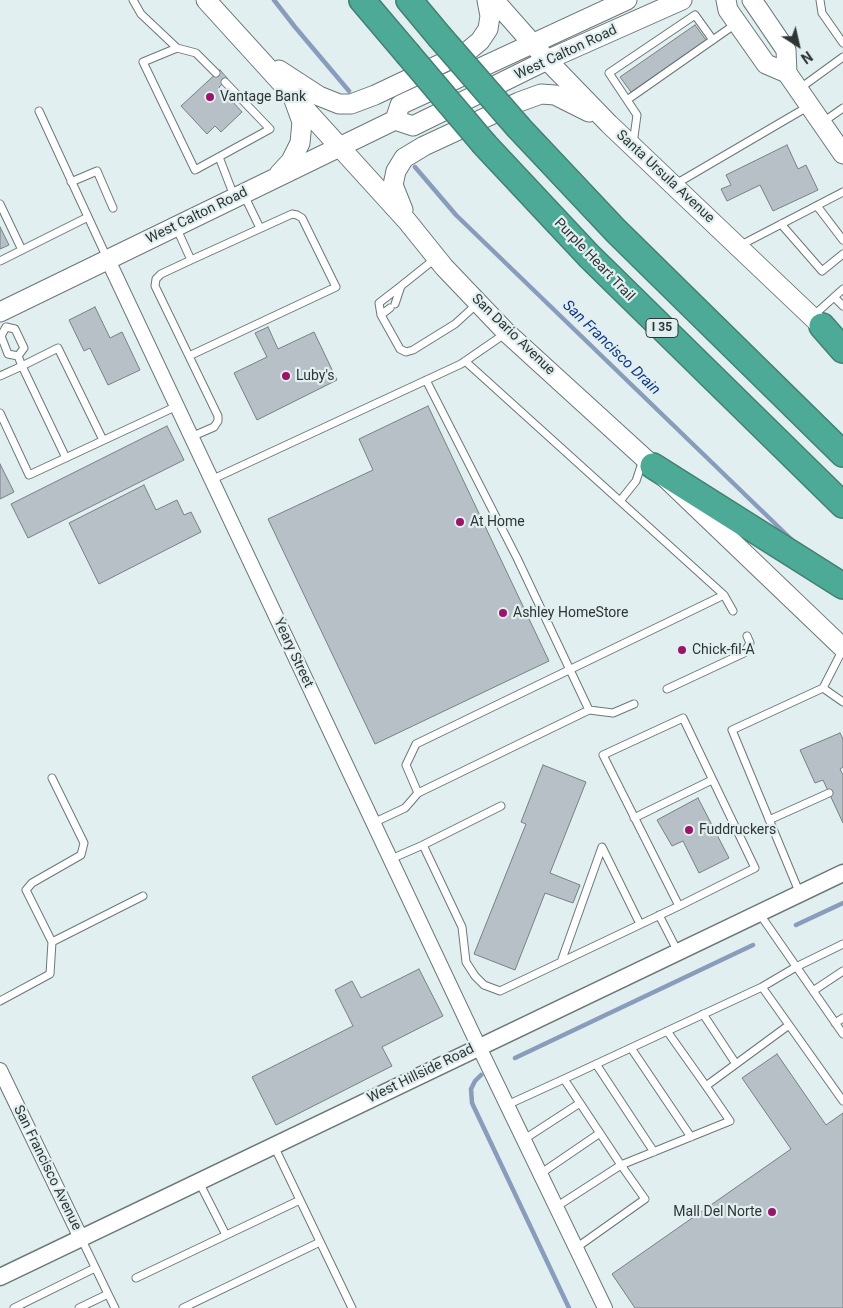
<!DOCTYPE html>
<style>
body{margin:0}
#map{position:relative;width:843px;height:1308px;overflow:hidden;background:#e1eff0;font-family:Roboto,sans-serif}
canvas{display:block}
.north{position:absolute;left:773px;top:20px;width:50px;height:50px;-webkit-text-stroke:4px #e1eff0;paint-order:stroke;rotate:145deg;font-size:14px;font-weight:700;line-height:20px;text-align:center;color:#2f3434}
.north::after{content:'';display:block;margin:auto;width:18px;height:22px;background:#2f3434;clip-path:polygon(50% 0,100% 100%,50% 72%,0 100%)}
</style>
<div id="map">
<canvas width="843" height="1308"></canvas>
<div class="north">N</div>
</div>
<script>
const g = document.querySelector('canvas').getContext('2d');
g.lineJoin = 'round';
const poly = rows => new Path2D(rows.map(r => 'M' + r).join(''));
function stroke(path, color, width, dash) { g.strokeStyle = color; g.lineWidth = width; g.lineCap = dash ? 'butt' : 'round'; g.setLineDash(dash || []); g.stroke(path); }
function fillPath(path, color) { g.fillStyle = color; g.fill(path, 'evenodd'); }
function label(font, color, halo, rows, align = 'center') {
  g.font = font + ' Roboto,sans-serif'; g.lineWidth = 4.5; g.setLineDash([]); g.textBaseline = 'middle'; g.strokeStyle = halo; g.fillStyle = color; for (const [text, x, y, turn = 0] of rows) {
    g.save(); g.translate(x, y); g.rotate((+turn || 0) * Math.PI / 180); g.textAlign = isNaN(turn) ? turn : align; if (halo) g.strokeText(text, 0, 0); g.fillText(text, 0, 0); g.restore();
  }
}
const stream = poly([
 [274,0,295,27,349,91],
 [415,167,456,215,792,540],
 [796,925,843,903],
 [515,1058,753,945],
 [481,1075,475,1081,471,1089,472,1103,569,1308]
]);
const building = poly([
 [695,25,706,40,631,92,620,77,695,25],
 [220,70,228,79,219,87,242,112,221,132,215,126,207,134,181,106,220,70],
 [787,145,798,169,806,165,818,190,773,211,760,185,727,201,721,189,731,185,726,175,787,145],
 [0,227,9,245,0,249,0,227],
 [95,307,110,338,122,332,140,370,108,385,90,348,84,351,69,320,95,307],
 [268,327,278,349,314,332,337,380,257,420,234,373,267,357,255,333,268,327],
 [428,406,549,661,375,744,268,519,373,470,359,439,428,406],
 [167,426,184,460,28,538,11,504,167,426],
 [0,464,14,492,0,499,0,464],
 [144,485,156,510,177,500,184,515,191,512,201,532,99,584,69,523,144,485],
 [840,733,843,739,843,767,840,769,843,775,843,823,823,780,815,783,800,750,840,733],
 [543,765,586,782,550,873,580,885,573,903,545,893,515,970,474,954,526,824,521,822,543,765],
 [698,798,729,858,699,873,683,841,672,846,657,820,698,798],
 [419,969,443,1016,382,1047,392,1066,276,1125,252,1077,353,1026,335,990,352,981,361,998,419,969],
 [777,1054,826,1125,843,1113,843,1308,635,1308,612,1274,791,1149,742,1078,777,1054]
]);
const service = poly([
 [133,0,141,14,177,48,143,62,195,170,270,129,225,82],
 [820,0,822,13,843,43],
 [713,40,695,15,609,73,627,100,737,23],
 [177,48,196,53,216,73],
 [799,89,843,57],
 [627,100,637,115,633,144],
 [39,111,107,258],
 [823,122,843,108],
 [219,157,234,196],
 [71,182,97,171,113,208],
 [674,185,809,106],
 [244,195,260,228],
 [0,204,22,250],
 [817,206,843,240],
 [781,224,822,271,843,254],
 [176,227,191,260,161,274,156,279,155,286,218,416,218,421,214,427,191,437],
 [739,246,843,192],
 [0,261,88,217],
 [834,297,843,306],
 [395,304,401,286,436,258],
 [390,308,381,315,400,349,406,352,413,350,455,324,478,303],
 [381,315,379,303,401,286],
 [813,316,843,289],
 [6,327,15,329,24,348,18,356],
 [6,327,1,336,8,354,18,356],
 [189,356,336,287,302,218,297,215,292,214,191,260],
 [0,376,22,366,18,356],
 [0,413,29,475,177,406],
 [66,458,22,366,58,348,103,440],
 [211,480,461,364,506,333],
 [620,501,636,481,643,460],
 [724,595,733,611],
 [823,688,843,702],
 [667,689,744,653,750,643,747,636],
 [589,710,613,713,634,704],
 [418,793,406,765,416,744,724,595,465,361],
 [634,818,712,780],
 [769,820,829,793],
 [373,823,405,808,418,793,589,710,517,558,426,380],
 [423,845,501,806],
 [391,859,423,845,462,927,466,962,475,976,484,985,500,991,679,906,755,868,683,718,603,755,679,906],
 [800,894,732,730,823,688,843,649],
 [759,913,843,1034],
 [659,915,678,952],
 [52,942,143,896],
 [843,944,796,967,762,987,843,1101],
 [561,962,602,847,640,924],
 [813,991,843,971],
 [0,1001,50,974,52,942,26,890,32,883,81,855,84,843,52,778],
 [703,1014,736,1064],
 [835,1023,843,1018],
 [667,1031,706,1086],
 [631,1048,691,1137],
 [596,1064,654,1152],
 [564,1079,762,987],
 [507,1105,564,1079,621,1165,730,1121,706,1086,789,1025],
 [523,1140,580,1103],
 [274,1146,352,1308],
 [540,1174,600,1133],
 [199,1182,226,1235],
 [556,1207,621,1165,645,1199,576,1248],
 [136,1278,300,1200],
 [108,1294,115,1308],
 [14,1308,95,1268],
 [79,1308,108,1294,81,1238],
 [183,1308,320,1242]
]);
const minor = poly([
 [108,260,479,1047,605,1308],
 [0,1070,81,1238]
]);
const tertiary = poly([
 [0,1277,843,873]
]);
const secondary = poly([
 [206,0,407,221,444,267,506,332,653,466,843,648],
 [494,0,547,60,609,124,831,335],
 [726,0,728,10,766,64,787,73,843,154],
 [752,0,786,50,787,73],
 [279,70,319,96,339,104,351,104,375,95,468,51,480,41,488,29,490,16,487,0],
 [395,120,400,105,627,0],
 [279,174,291,161,300,143,302,122,294,100],
 [403,210,393,185,396,171,404,158,424,146,519,102,541,94,555,95,589,112],
 [0,312,395,120,413,126,547,60,682,0]
]);
const motorway = poly([
 [362,0,407,53],
 [409,0,439,36],
 [519,128,616,231,843,454],
 [485,145,589,256,843,505],
 [822,326,843,350],
 [653,466,843,586]
]);
const motorwayBridge = poly([
 [439,36,519,128],
 [407,53,485,145]
]);
const markers = [
 [210,97,5,"#9a1569"],
 [286,376,5,"#9a1569"],
 [460,522,5,"#9a1569"],
 [503,613,5,"#9a1569"],
 [682,650,5,"#9a1569"],
 [689,830,5,"#9a1569"],
 [772,1212,5,"#9a1569"]
];
const shields = [
 [662,328,32]
];
const shieldNames = [
 ["I 35",662,328]
];
const streetNames = [
 ["West Calton Road",566,53,-25],
 ["Santa Ursula Avenue",665,177,43],
 ["West Calton Road",197,216,-26],
 ["Purple Heart Trail",594,260,46],
 ["San Dario Avenue",513,335,44],
 ["Yeary Street",293,653,65],
 ["West Hillside Road",421,1074,-26],
 ["San Francisco Avenue",47,1168,64]
];
const poiNames = [
 ["Vantage Bank",220,97],
 ["Luby's",296,376],
 ["At Home",470,522],
 ["Ashley HomeStore",513,613],
 ["Chick-fil-A",692,650],
 ["Fuddruckers",699,830],
 ["Mall Del Norte",762,1212,"right"]
];
const waterNames = [
 ["San Francisco Drain",611,348,44]
];
stroke(stream, '#899cbc', 4.5);
fillPath(building, '#b6c0c6');
stroke(building, '#768085', 1);
stroke(service, '#6c7779', 9);
stroke(minor, '#6c7779', 16);
stroke(tertiary, '#6c7779', 19);
stroke(secondary, '#6c7779', 21);
stroke(motorway, '#428174', 28);
stroke(service, '#fff', 7);
stroke(minor, '#fff', 14);
stroke(tertiary, '#fff', 16);
stroke(secondary, '#fff', 19);
stroke(motorway, '#4caa96', 25);
stroke(motorwayBridge, '#428174', 28, []);
stroke(motorwayBridge, '#4caa96', 25);
for (const [x, y, r, color] of markers) { const dot = new Path2D(); dot.arc(x, y, r, 0, 2 * Math.PI); g.fillStyle = color; g.fill(dot); stroke(dot, '#e1eff0', 2); }
for (const [x, y, w] of shields) { const box = new Path2D(); box.roundRect(x - w / 2, y - 9.5, w, 19, 4); g.fillStyle = '#e1eff0'; g.fill(box); stroke(box, '#2f3434', 1); }
label('bold 12px', '#2f3434', null, shieldNames);
label('14px', '#2f3434', '#e1eff0', streetNames);
label('14px', '#2f3434', '#e1eff0', poiNames, 'left');
label('italic 15px', '#0e358a', '#e1eff0', waterNames);
</script>
